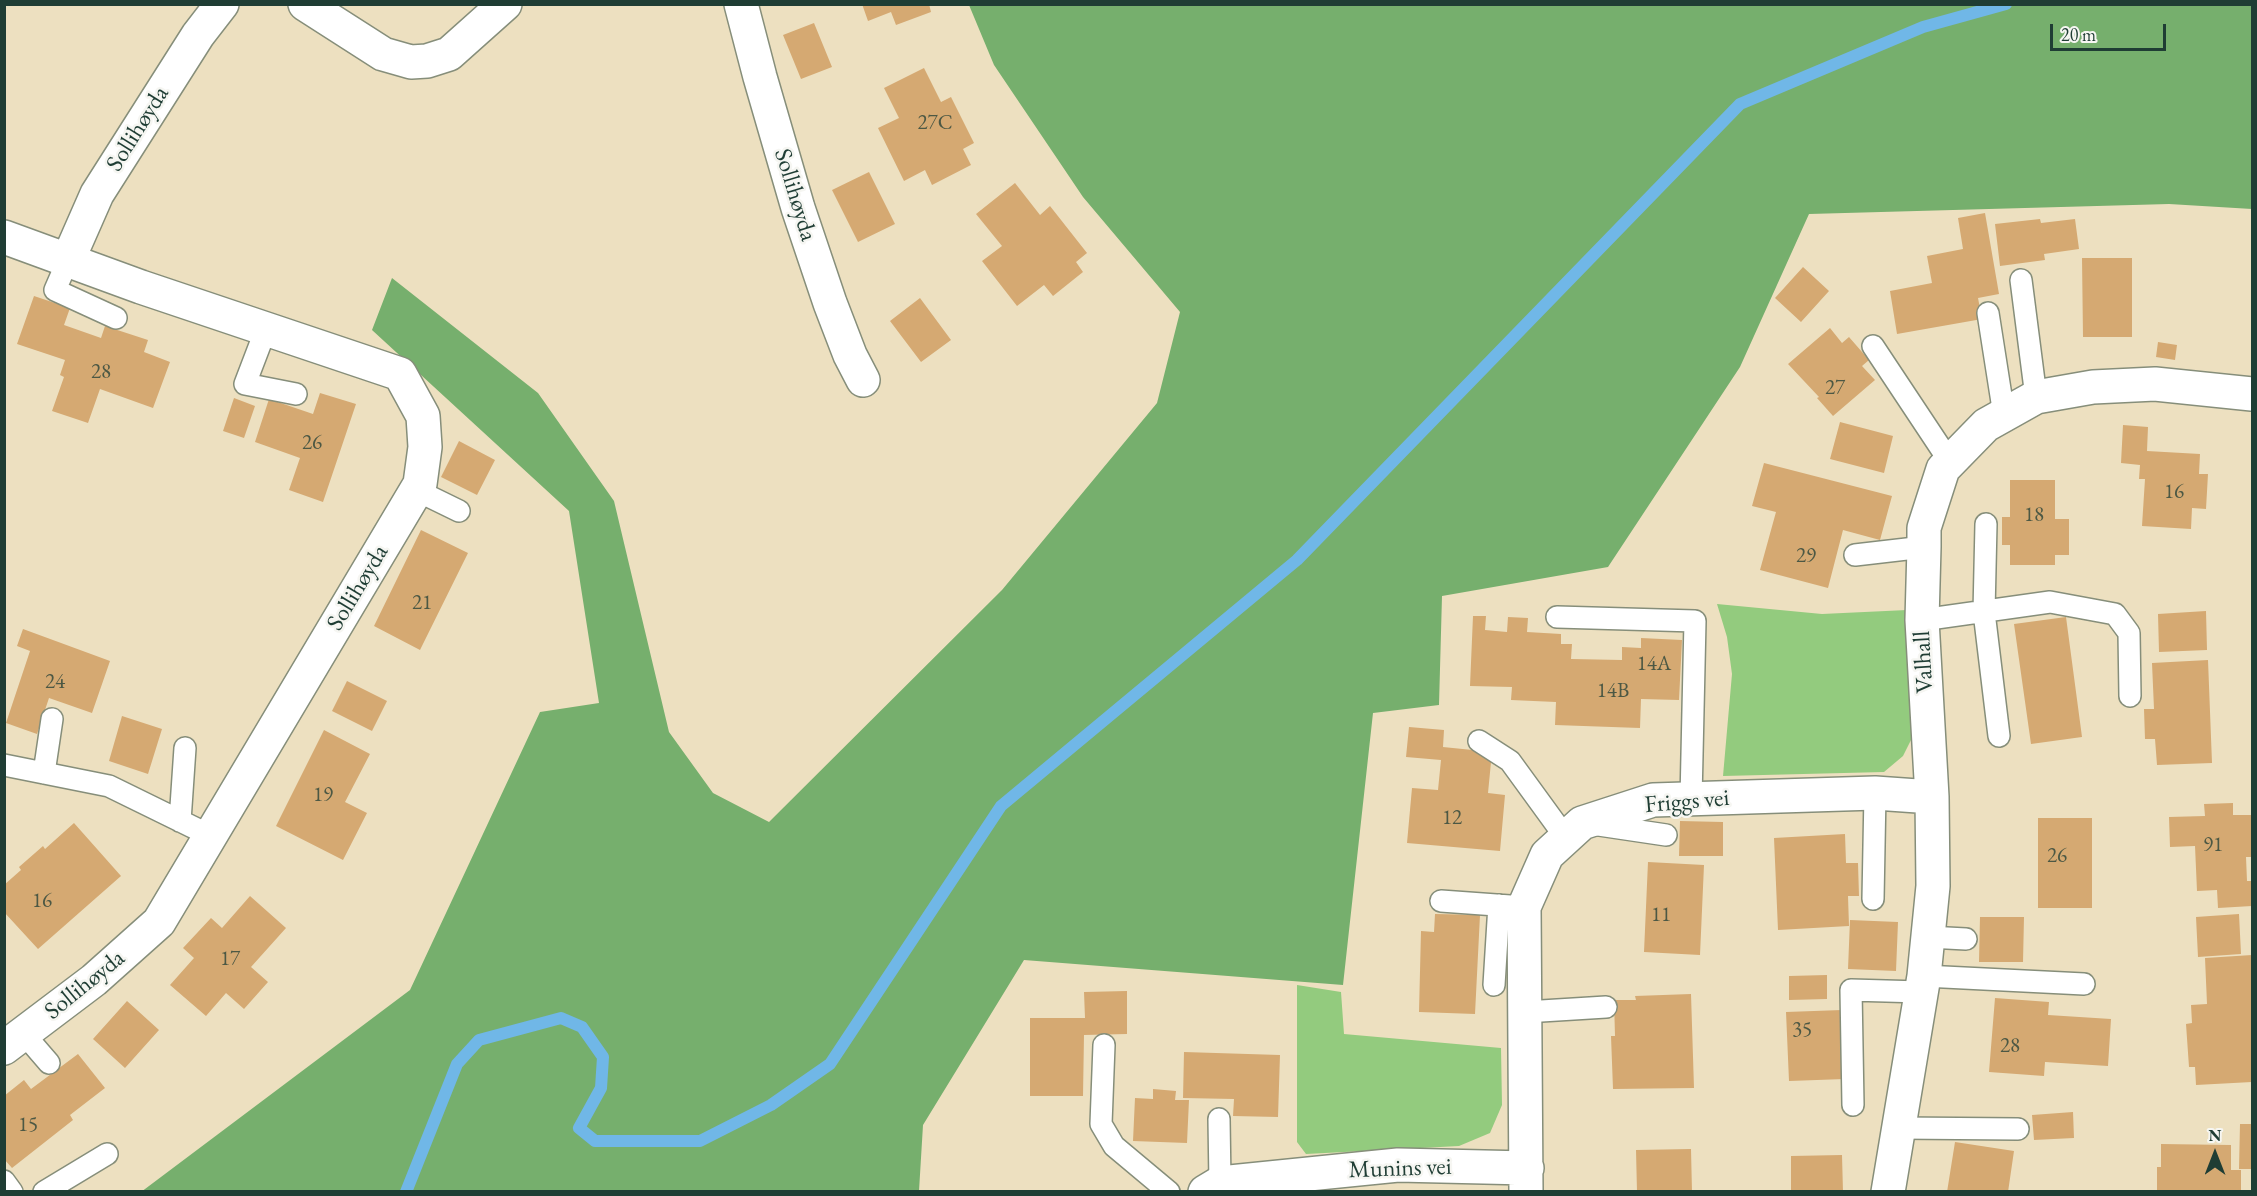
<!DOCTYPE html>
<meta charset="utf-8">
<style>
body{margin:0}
#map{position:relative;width:2257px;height:1196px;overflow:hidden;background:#ede0c0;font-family:"EB Garamond",serif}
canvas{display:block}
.frame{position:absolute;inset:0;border:6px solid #1f3d34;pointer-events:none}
.north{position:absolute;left:2185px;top:1124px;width:60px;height:60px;-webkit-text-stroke:4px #f6f6f2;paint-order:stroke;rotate:0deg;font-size:16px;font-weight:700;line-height:24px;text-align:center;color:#1f3d34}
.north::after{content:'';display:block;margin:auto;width:21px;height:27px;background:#1f3d34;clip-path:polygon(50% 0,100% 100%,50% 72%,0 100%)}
.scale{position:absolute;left:2050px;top:24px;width:116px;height:27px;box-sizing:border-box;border:3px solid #1f3d34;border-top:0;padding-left:8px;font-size:18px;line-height:21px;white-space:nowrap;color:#1f3d34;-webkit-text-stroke:4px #f6f6f2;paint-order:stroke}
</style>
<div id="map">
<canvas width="2257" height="1196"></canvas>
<div class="frame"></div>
<div class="north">N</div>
<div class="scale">20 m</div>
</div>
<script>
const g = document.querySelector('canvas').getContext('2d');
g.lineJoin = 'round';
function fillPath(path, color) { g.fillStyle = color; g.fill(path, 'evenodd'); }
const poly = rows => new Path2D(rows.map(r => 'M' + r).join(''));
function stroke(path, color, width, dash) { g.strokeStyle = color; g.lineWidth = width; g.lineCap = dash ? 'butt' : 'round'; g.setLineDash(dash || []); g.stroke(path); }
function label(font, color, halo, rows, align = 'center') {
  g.font = font + ' "EB Garamond",serif'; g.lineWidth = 5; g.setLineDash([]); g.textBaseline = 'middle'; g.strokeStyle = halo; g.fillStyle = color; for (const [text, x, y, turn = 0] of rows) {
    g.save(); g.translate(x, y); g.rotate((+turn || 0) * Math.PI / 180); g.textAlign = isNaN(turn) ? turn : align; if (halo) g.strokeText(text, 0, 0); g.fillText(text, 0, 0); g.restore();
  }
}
const green = poly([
 [1717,604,1822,614,1907,610,1913,736,1903,756,1884,772,1723,776,1732,674,1727,637],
 [1297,985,1341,992,1344,1034,1501,1048,1502,1105,1490,1133,1459,1146,1306,1154,1297,1142]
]);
const forest = poly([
 [969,5,2252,5,2252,209,2169,204,1809,214,1740,367,1608,567,1442,596,1439,705,1373,713,1343,985,1024,960,923,1125,919,1191,141,1192,410,990,540,712,599,703,569,511,372,330,392,278,538,393,614,501,669,732,713,793,769,822,1002,590,1157,403,1180,312,1083,197,994,65]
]);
const stream = poly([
 [406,1192,457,1064,479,1040,561,1018,582,1027,603,1057,601,1088,579,1128,595,1141,700,1141,771,1105,830,1064,1001,806,1297,560,1740,104,1923,27,2006,4]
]);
const building = poly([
 [862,4,929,4,931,12,896,25,891,12,868,21],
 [814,23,832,67,801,79,783,35],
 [924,68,941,102,951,97,974,143,963,149,971,165,932,185,925,170,904,181,878,128,899,118,884,88],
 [869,172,895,224,858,242,832,190],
 [1015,183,1040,215,1050,206,1087,253,1076,262,1083,272,1053,296,1044,285,1017,306,982,261,1002,246,976,214],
 [1985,213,1999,294,1978,298,1982,319,1897,334,1890,291,1932,283,1927,256,1963,249,1958,218],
 [2040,219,2041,223,2075,219,2079,249,2044,254,2045,260,2000,266,1995,224],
 [2082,258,2132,258,2132,337,2083,337],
 [1803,267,1829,291,1801,322,1775,298],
 [34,296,70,308,64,325,101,338,105,326,148,340,144,352,170,362,153,408,100,389,88,423,52,411,64,377,60,375,65,360,17,344],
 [920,298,951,340,921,362,890,321],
 [1830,328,1842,343,1849,337,1869,360,1862,366,1875,380,1833,416,1817,398,1819,397,1788,364],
 [2158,342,2177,345,2175,360,2156,357],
 [320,393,356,404,323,502,289,490,300,458,255,442,269,399,313,414],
 [234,398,255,406,244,438,223,431],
 [1840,422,1893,436,1884,473,1830,459],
 [2123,425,2148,427,2147,451,2200,454,2199,474,2208,474,2206,509,2192,508,2191,529,2142,526,2145,479,2139,479,2140,465,2121,463],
 [459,441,495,460,477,495,441,477],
 [1764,463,1892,496,1880,540,1843,530,1828,588,1760,570,1776,512,1752,506],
 [2010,480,2055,480,2055,519,2069,519,2069,555,2055,555,2055,565,2010,565,2010,545,2002,545,2002,517,2010,517],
 [421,530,468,553,420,650,374,626],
 [2206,611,2207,650,2159,652,2158,614],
 [1473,616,1486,616,1485,630,1507,632,1508,617,1528,618,1527,632,1561,634,1561,644,1572,644,1571,659,1622,660,1622,647,1641,648,1641,638,1682,640,1679,700,1641,699,1640,728,1555,725,1556,702,1511,700,1512,687,1470,686],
 [2066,617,2082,737,2031,744,2014,624],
 [23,629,110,661,92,713,49,698,37,734,6,723,30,651,17,646],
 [2208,660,2212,763,2157,765,2155,739,2145,739,2144,709,2154,709,2152,663],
 [347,681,387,701,372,731,332,711],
 [122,716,162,729,148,774,109,761],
 [1409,727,1444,730,1443,747,1492,752,1488,793,1505,795,1500,851,1407,843,1412,788,1438,790,1441,760,1406,757],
 [324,730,370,754,345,802,367,813,343,860,276,826],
 [2233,803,2233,815,2251,815,2252,857,2246,857,2247,881,2252,881,2252,906,2218,908,2217,890,2197,891,2195,846,2170,847,2169,817,2205,816,2204,804],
 [2038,818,2092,818,2092,908,2038,908],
 [1680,821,1723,822,1723,856,1679,856],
 [74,823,121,876,38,949,4,912,4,885,21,870,19,867,43,846,45,849],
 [1845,834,1846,863,1858,863,1859,896,1848,896,1849,926,1778,930,1774,838],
 [1648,862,1704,865,1700,955,1644,952],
 [250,896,286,928,251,967,268,982,244,1009,226,993,206,1016,170,985,194,958,183,948,211,918,222,928],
 [1435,914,1480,915,1475,1014,1419,1012,1421,931,1434,932],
 [2239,914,2241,954,2198,957,2196,917],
 [1980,917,2024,917,2023,962,1979,962],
 [1850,920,1898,922,1896,971,1848,969],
 [2252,955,2252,1082,2196,1085,2195,1067,2189,1067,2186,1024,2192,1023,2191,1005,2207,1004,2205,958],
 [1827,975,1827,999,1789,1000,1789,976],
 [1127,991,1127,1034,1084,1035,1083,1096,1030,1096,1030,1018,1085,1018,1084,992],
 [1691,994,1694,1088,1613,1089,1611,1036,1615,1036,1614,1000,1636,1000,1635,996],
 [1995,998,2049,1002,2048,1015,2111,1019,2108,1066,2045,1062,2044,1076,1989,1072],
 [127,1001,159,1030,125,1068,93,1039],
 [1842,1010,1845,1079,1789,1081,1786,1012],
 [1184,1052,1280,1055,1278,1117,1233,1116,1234,1099,1183,1098],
 [78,1054,105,1088,70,1115,73,1120,12,1168,4,1159,4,1096,24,1080,31,1089],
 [1153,1089,1176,1091,1175,1100,1189,1100,1187,1143,1133,1141,1135,1098,1153,1099],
 [2073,1112,2074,1138,2034,1140,2032,1115],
 [2240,1124,2252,1124,2252,1169,2239,1169],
 [1955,1142,2014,1151,2008,1192,1947,1192],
 [2161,1144,2231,1145,2231,1170,2241,1170,2241,1192,2157,1192,2157,1167,2161,1167],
 [1691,1149,1692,1192,1637,1192,1636,1150],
 [1842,1155,1843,1192,1791,1192,1791,1156]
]);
const service = poly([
 [68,260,55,290,116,318],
 [2021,280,2036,397],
 [1988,313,2004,415],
 [266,329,245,384,296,394],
 [1873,346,1950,462],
 [416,490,459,511],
 [1986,524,1984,612,1999,736],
 [1855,555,1924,547],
 [1557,617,1695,621,1691,799],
 [1922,620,2050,602,2115,614,2129,633,2130,696],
 [1479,741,1510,761,1566,838],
 [4,765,109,786,211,836],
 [44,773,52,719],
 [180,821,185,748],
 [1592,824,1666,835],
 [1873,899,1875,793],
 [1441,901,1524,907],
 [1928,937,1966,939],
 [1924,976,2084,984],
 [1494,985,1499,905],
 [1525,1012,1606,1007],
 [24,1034,49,1063],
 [1104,1045,1101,1124,1114,1146,1169,1192],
 [1853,1105,1851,990,1921,992],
 [1219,1119,1220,1183],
 [1898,1128,2018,1129],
 [4,1181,12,1192],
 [44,1192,107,1154]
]);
const minor = poly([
 [305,4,383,54,411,62,427,61,449,54,505,4],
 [741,4,760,77,798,208,830,303,850,355,863,380],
 [4,237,141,287,400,374,423,416,425,447,420,484,159,922,94,980,4,1048],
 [68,260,97,194,198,35,222,4],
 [1205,1192,1220,1183,1398,1165,1527,1168],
 [1526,1192,1524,907,1547,855,1582,823,1653,800,1875,793,1932,797],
 [1888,1192,1924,976,1933,886,1932,797,1922,620,1924,547,1924,528,1943,469,1986,425,2036,397,2093,387,2155,384,2252,394]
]);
const numberNames = [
 ["27C",935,123],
 ["28",101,372],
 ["27",1835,388],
 ["26",312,443],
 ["16",2174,492],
 ["18",2034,515],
 ["29",1806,556],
 ["21",422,603],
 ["14A",1654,664],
 ["24",55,682],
 ["14B",1613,691],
 ["19",323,795],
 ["12",1452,818],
 ["91",2213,845],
 ["26",2057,856],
 ["16",42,901],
 ["11",1661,915],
 ["17",230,959],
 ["35",1802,1030],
 ["28",2010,1046],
 ["15",28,1125]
];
const streetNames = [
 ["Sollihøyda",138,129,-58],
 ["Sollihøyda",795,195,73],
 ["Sollihøyda",358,588,-59],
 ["Valhall",1924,662,-93],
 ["Friggs vei",1687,802,-5],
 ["Sollihøyda",85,985,-39],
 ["Munins vei",1400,1169,-2]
];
fillPath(green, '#93cb7e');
fillPath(forest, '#76af6d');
stroke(stream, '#70b7e7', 12);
fillPath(building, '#d5a972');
stroke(service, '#868e7a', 24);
stroke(minor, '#868e7a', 36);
stroke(service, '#fff', 21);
stroke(minor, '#fff', 33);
label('21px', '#4c5844', null, numberNames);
label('24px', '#1f3d34', '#f6f6f2', streetNames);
</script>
